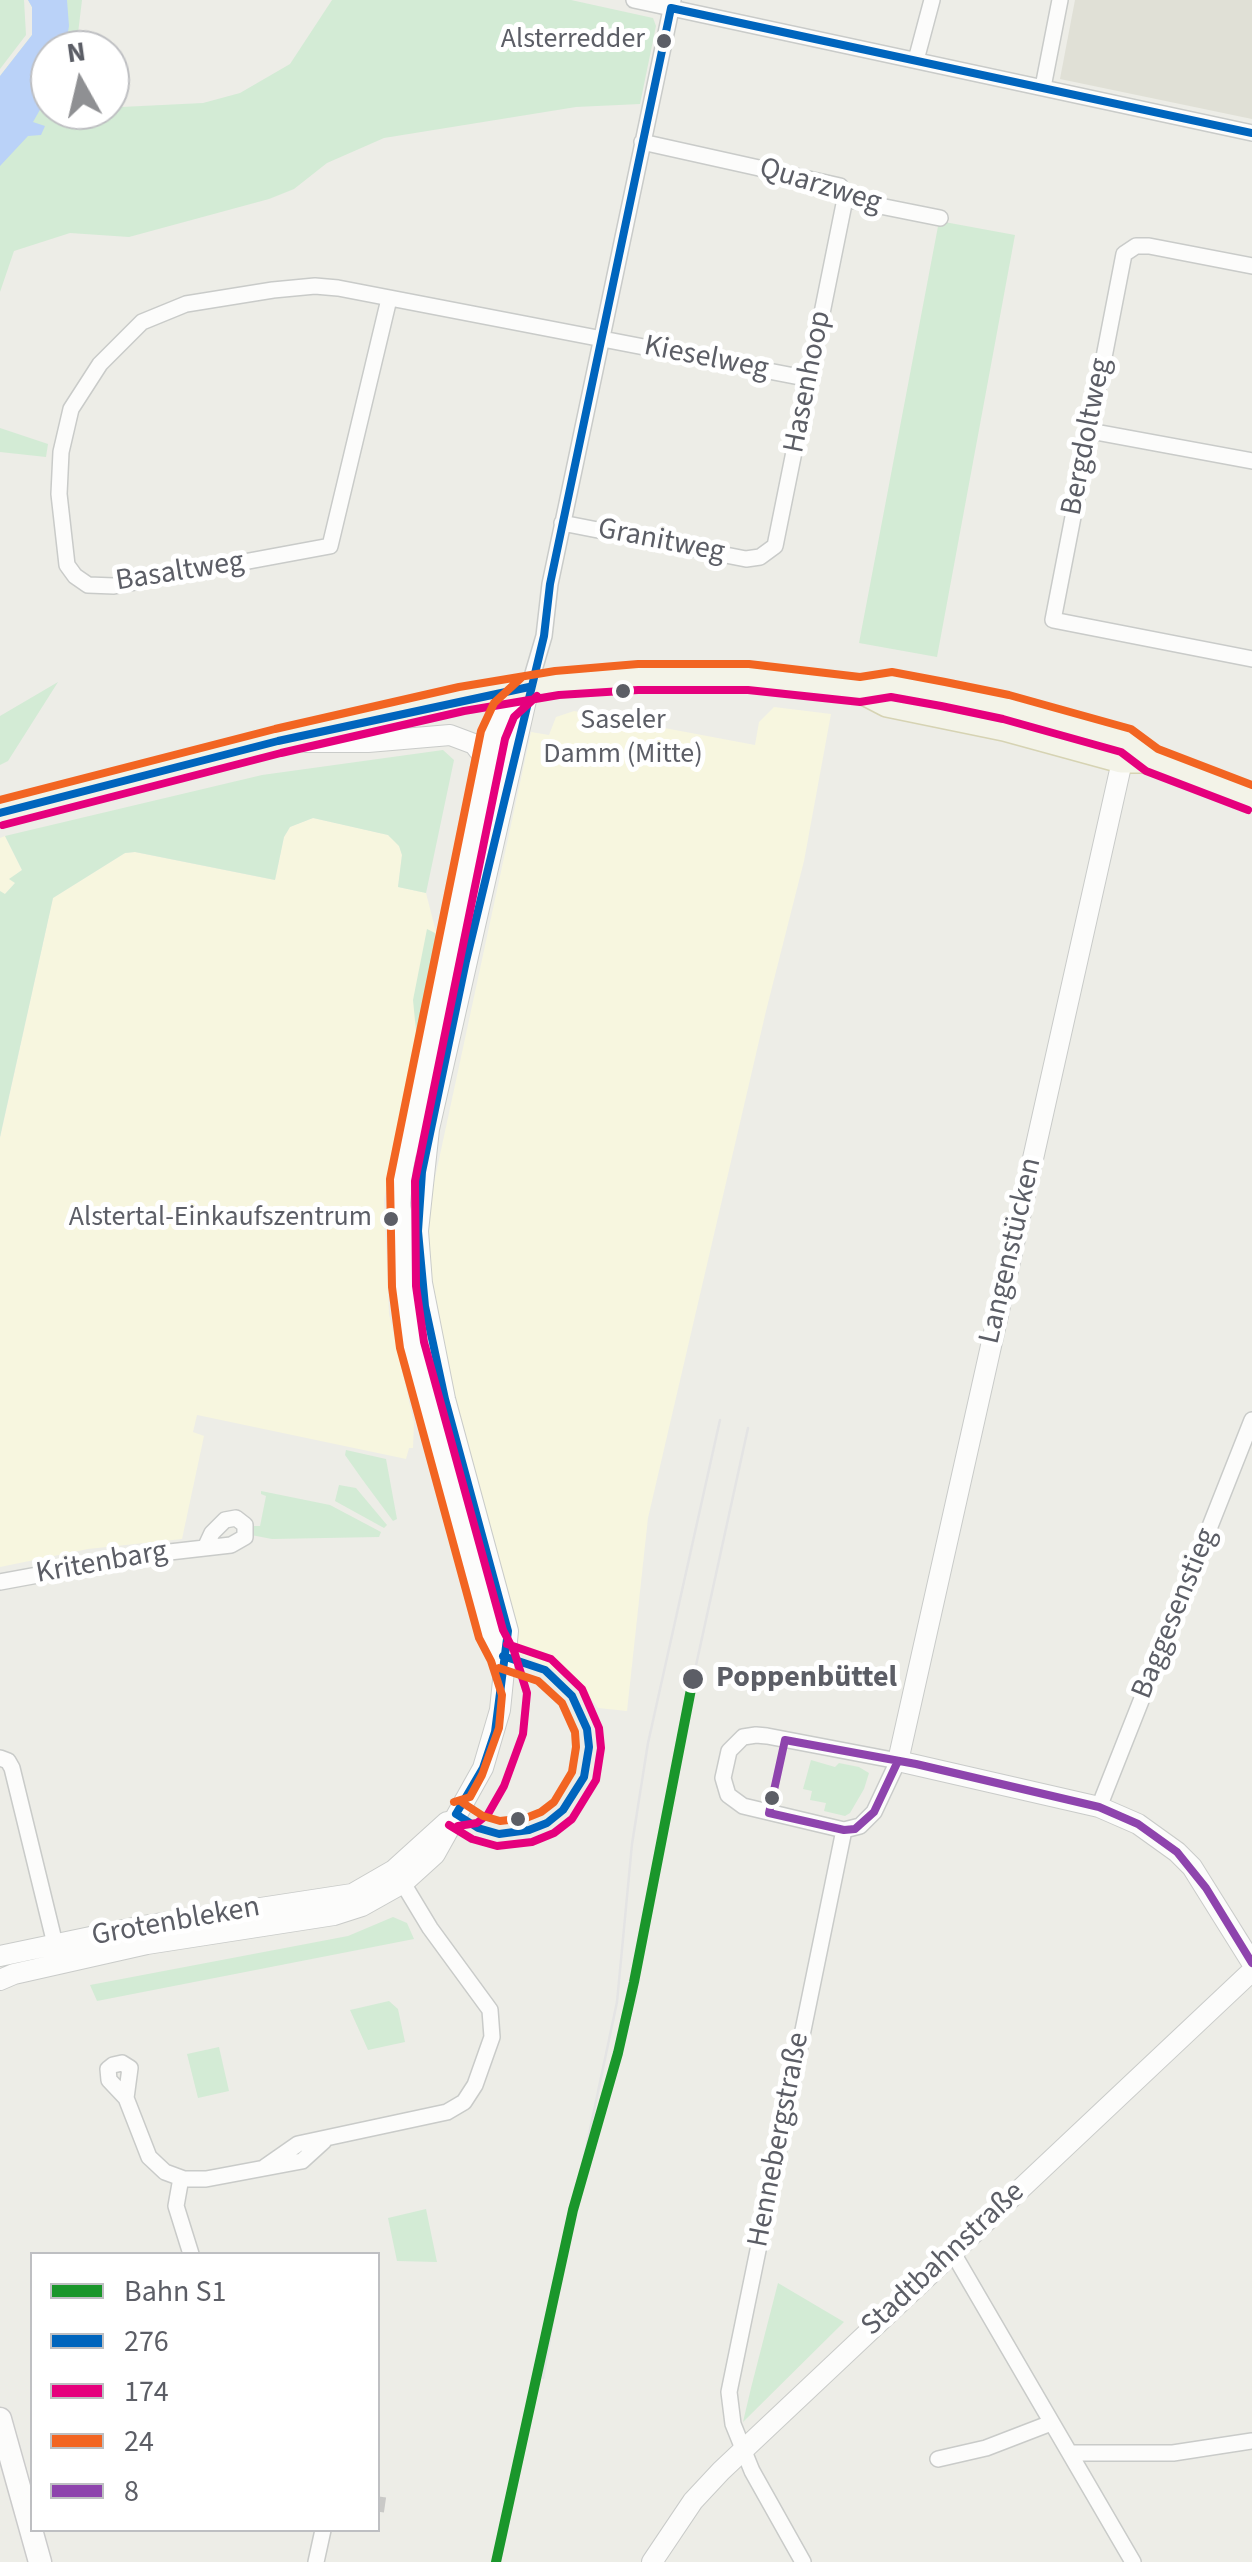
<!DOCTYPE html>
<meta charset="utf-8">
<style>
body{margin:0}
#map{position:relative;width:1252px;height:2562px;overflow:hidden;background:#edede7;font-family:"Source Sans 3",sans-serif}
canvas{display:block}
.legend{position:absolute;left:30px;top:2252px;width:350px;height:280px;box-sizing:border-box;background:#fff;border:2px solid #bebfc2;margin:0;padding:12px 18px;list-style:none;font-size:30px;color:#5c5e66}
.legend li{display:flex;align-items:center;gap:20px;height:50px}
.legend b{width:50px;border:2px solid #bebfc2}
.north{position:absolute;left:30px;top:30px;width:100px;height:100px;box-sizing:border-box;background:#fff;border:2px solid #bebfc2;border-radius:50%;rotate:352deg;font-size:28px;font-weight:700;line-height:40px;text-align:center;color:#5c5e66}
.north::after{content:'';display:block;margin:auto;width:35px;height:45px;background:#8f9093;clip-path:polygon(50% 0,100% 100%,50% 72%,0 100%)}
</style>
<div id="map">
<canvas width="1252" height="2562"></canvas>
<ul class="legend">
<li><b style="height:12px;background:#1a962b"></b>Bahn S1</li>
<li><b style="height:12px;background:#0065bd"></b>276</li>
<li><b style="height:12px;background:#e5007d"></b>174</li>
<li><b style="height:12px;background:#f26522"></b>24</li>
<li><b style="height:12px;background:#8e44ad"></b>8</li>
</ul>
<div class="north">N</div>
</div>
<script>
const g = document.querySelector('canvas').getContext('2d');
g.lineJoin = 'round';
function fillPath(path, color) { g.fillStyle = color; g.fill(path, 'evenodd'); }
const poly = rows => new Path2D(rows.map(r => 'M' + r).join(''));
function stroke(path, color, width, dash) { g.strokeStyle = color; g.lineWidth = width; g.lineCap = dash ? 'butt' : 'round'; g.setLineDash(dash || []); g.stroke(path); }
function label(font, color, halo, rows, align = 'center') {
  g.font = font + ' "Source Sans 3",sans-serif'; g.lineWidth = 10; g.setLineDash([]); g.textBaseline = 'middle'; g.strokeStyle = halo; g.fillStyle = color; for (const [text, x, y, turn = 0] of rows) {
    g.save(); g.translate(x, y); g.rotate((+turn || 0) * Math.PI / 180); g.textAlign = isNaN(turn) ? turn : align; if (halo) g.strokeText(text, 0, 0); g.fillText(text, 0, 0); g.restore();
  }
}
const commercial = poly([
 [774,707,831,714,804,861,766,1011,648,1518,627,1711,598,1708,579,1682,518,1653,517,1638,429,1300,427,1215,531,732,549,735,556,717,574,711,755,745,759,722],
 [313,818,388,835,399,845,402,855,398,887,426,893,437,936,384,1200,389,1314,414,1423,413,1448,409,1448,406,1459,197,1415,193,1432,204,1436,182,1539,88,1549,0,1567,0,1138,53,898,125,853,135,852,275,880,284,837,290,827],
 [5,836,22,870,10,879,15,883,4,895,0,891,0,838]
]);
const education = poly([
 [1075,0,1252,0,1252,119,1060,79]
]);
const green = poly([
 [0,0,24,0,26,35,0,69],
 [28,0,82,0,76,50,50,50,50,110,110,110,110,104,121,107,203,103,240,93,290,64,332,0,571,0,653,18,656,26,640,104,576,107,384,138,327,163,294,189,269,199,129,237,70,233,14,251,0,292,0,76,32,35,32,7],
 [939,221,1015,235,937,657,859,643],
 [0,428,48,444,46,457,0,452],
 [58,682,8,761,0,765,0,716],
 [443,750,454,760,426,893,398,887,402,855,399,846,388,835,313,818,290,827,284,837,275,880,135,852,125,853,53,898,0,1137,0,891,5,894,15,883,9,879,22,870,5,836,262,775],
 [427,929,435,933,436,946,421,1013,424,1040,412,1093,407,1091,417,1041,413,1000],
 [346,1450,386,1459,397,1519,393,1521,362,1479,345,1455],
 [339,1485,356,1488,387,1525,384,1528,335,1501],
 [261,1491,330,1505,381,1532,379,1537,272,1539,251,1535,252,1526,260,1526,266,1496,261,1494],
 [811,1760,835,1767,839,1763,859,1767,869,1773,864,1789,850,1813,845,1816,824,1811,826,1803,810,1800,812,1791,803,1789],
 [393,1917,407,1923,414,1939,97,2001,90,1985,348,1936],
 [389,2001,398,2009,405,2042,368,2050,350,2010],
 [219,2047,229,2091,198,2098,187,2054],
 [426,2209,437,2262,397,2261,388,2218],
 [778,2283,844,2322,743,2422,751,2388]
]);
const water = poly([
 [28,0,67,0,69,26,65,50,50,50,50,92,33,122,45,126,41,135,28,136,0,166,0,76,32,35,32,7]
]);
const minorTunnel = poly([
 [378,2504,385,2505]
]);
const minor = poly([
 [634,0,1252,133],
 [916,60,932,0],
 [1043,87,1060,0],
 [642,142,840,186,845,199],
 [845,199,940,218],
 [1252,266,1149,246,1136,246,1124,254,1053,620,1252,659],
 [389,299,330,546,114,586,88,585,75,576,67,565,59,494,61,452,71,409,100,364,142,322,186,304,273,290,315,286,338,288,810,379],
 [1090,431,1252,461],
 [562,523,746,559,760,557,775,546,845,199],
 [529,687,544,636,550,584,673,0],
 [0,1582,152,1554,231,1545,245,1537,245,1525,236,1518,225,1520,212,1533,205,1548],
 [756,1735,767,1736,898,1761,874,1812,860,1826,844,1830,743,1806,728,1795,723,1778,729,1751,743,1737,756,1735],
 [0,1758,8,1761,12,1768,55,1944],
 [1099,1807,1252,1420],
 [126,2098,130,2068,122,2063,113,2065,108,2069,109,2080,126,2098,149,2157,165,2172,184,2179,206,2179,302,2161,324,2141],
 [265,2167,298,2144,447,2112,464,2102,475,2085,492,2037,490,2010,430,1928,398,1875],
 [181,2178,176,2206,191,2254],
 [953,2253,1133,2562],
 [1070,2453,1173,2453,1252,2441],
 [938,2459,986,2448,1051,2423],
 [316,2562,323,2530],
 [803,2562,752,2471,733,2424,729,2392,844,1830]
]);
const tertiary = poly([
 [306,742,368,742,450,735,474,744,487,761],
 [1125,748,898,1761,1099,1807,1138,1824,1177,1852,1192,1867,1252,1963],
 [503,1656,491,1635,412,1345,404,1287,400,1206,403,1168,493,735,504,710,529,687],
 [342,1900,394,1870,447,1822],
 [0,1956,143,1926,352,1894],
 [0,1980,14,1974,147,1944,334,1915,362,1906,403,1883,435,1854,483,1768,500,1710,508,1631,445,1399,422,1283,418,1231,429,1129,529,687],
 [652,2562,693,2501,721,2471,1252,1971]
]);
const secondary = poly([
 [0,2419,40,2562]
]);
const primary = poly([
 [860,690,887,704,1004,728,1121,760,1152,760],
 [0,813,278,741,462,699,557,683,638,677,749,677,860,690,891,684,943,694,1006,707,1127,741,1152,760,1252,798]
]);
const tram = poly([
 [693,1679,748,1428],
 [573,2210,617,2002,632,1844,648,1743,720,1420],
 [543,2378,570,2224]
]);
const bus1 = poly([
 [671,8,1252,133],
 [0,813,278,741,529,687],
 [456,1814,483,1768,495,1732,508,1631,445,1399,425,1306,418,1231,422,1172,466,961,544,636,550,584,671,8],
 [456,1814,478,1828,499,1834,529,1830,547,1823,563,1810,584,1777,589,1747,587,1729,572,1696,545,1670,503,1656]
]);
const bus2 = poly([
 [3,825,281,753,464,711,559,695,638,690,748,690,860,702,891,697,941,706,1003,719,1121,752,1146,771,1248,810],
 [449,1825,472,1839,497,1846,532,1842,554,1833,572,1819,596,1780,601,1748,599,1728,582,1689,551,1659,507,1644],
 [458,1826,477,1823,488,1814,504,1786,523,1734,527,1693,514,1651,503,1630,424,1342,416,1286,415,1181,505,739,514,717,537,696]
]);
const bus3 = poly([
 [0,800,275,729,459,687,555,671,638,664,749,664,860,677,892,672,945,682,1009,695,1131,729,1158,749,1252,785],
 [454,1802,470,1797,482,1775,499,1728,502,1695,491,1661,479,1638,400,1348,392,1287,390,1179,481,731,494,703,521,678],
 [463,1803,483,1816,500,1821,526,1818,541,1812,554,1802,572,1772,576,1747,575,1732,562,1703,538,1681,499,1668]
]);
const bus4 = poly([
 [898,1761,874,1812,855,1829,844,1830,769,1813,785,1740,916,1764,1099,1807,1138,1824,1177,1852,1206,1888,1252,1963]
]);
const rail1 = poly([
 [496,2562,573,2210,618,2053,634,1982,693,1679]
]);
const markers = [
 [664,41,9,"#5c5e66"],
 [623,691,9,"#5c5e66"],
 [391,1219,9,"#5c5e66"],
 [693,1679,12,"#5c5e66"],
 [772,1798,9,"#5c5e66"],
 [518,1819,9,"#5c5e66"]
];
const busNames = [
 ["Alsterredder",645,41],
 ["Saseler",623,722,"center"],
 ["Damm (Mitte)",623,756,"center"],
 ["Alstertal-Einkaufszentrum",372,1219]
];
const streetNames = [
 ["Quarzweg",820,187,17],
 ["Kieselweg",706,359,11],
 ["Hasenhoop",809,382,-79],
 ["Bergdoltweg",1088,437,-79],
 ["Granitweg",661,542,11],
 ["Basaltweg",180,573,-9],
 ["Langenstücken",1012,1251,-77],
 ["Kritenbarg",102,1564,-10],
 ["Baggesenstieg",1176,1614,-68],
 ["Grotenbleken",176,1923,-10],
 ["Hennebergstraße",780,2140,-79],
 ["Stadtbahnstraße",944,2260,-43]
];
const stopNames = [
 ["Poppenbüttel",716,1679]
];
fillPath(commercial, '#f7f6df');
fillPath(education, '#e0e0d6');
fillPath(green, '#d3ebd5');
fillPath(water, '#bad2f8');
stroke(minorTunnel, '#c9c9c7', 15, [15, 8]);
stroke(minor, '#c9cbc9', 18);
stroke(tertiary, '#c9cbc9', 22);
stroke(secondary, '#cbcbcb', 25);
stroke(primary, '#d6d3b3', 28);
stroke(minor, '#fcfcfb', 15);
stroke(tertiary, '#fcfcfb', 20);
stroke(secondary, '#fcfcfb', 22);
stroke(primary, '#f3f3e8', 25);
stroke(tram, '#e4e4e4', 2.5);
stroke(bus1, '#0065bd', 8);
stroke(bus2, '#e5007d', 8);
stroke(bus3, '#f26522', 8);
stroke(bus4, '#8e44ad', 8);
stroke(rail1, '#1a962b', 10);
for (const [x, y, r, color] of markers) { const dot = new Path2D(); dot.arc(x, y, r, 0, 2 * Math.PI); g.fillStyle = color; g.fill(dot); stroke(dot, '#fff', 4); }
label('28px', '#5c5e66', '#fff', busNames, 'right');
label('30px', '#5c5e66', '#fff', streetNames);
label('bold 30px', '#5c5e66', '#fff', stopNames, 'left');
</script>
